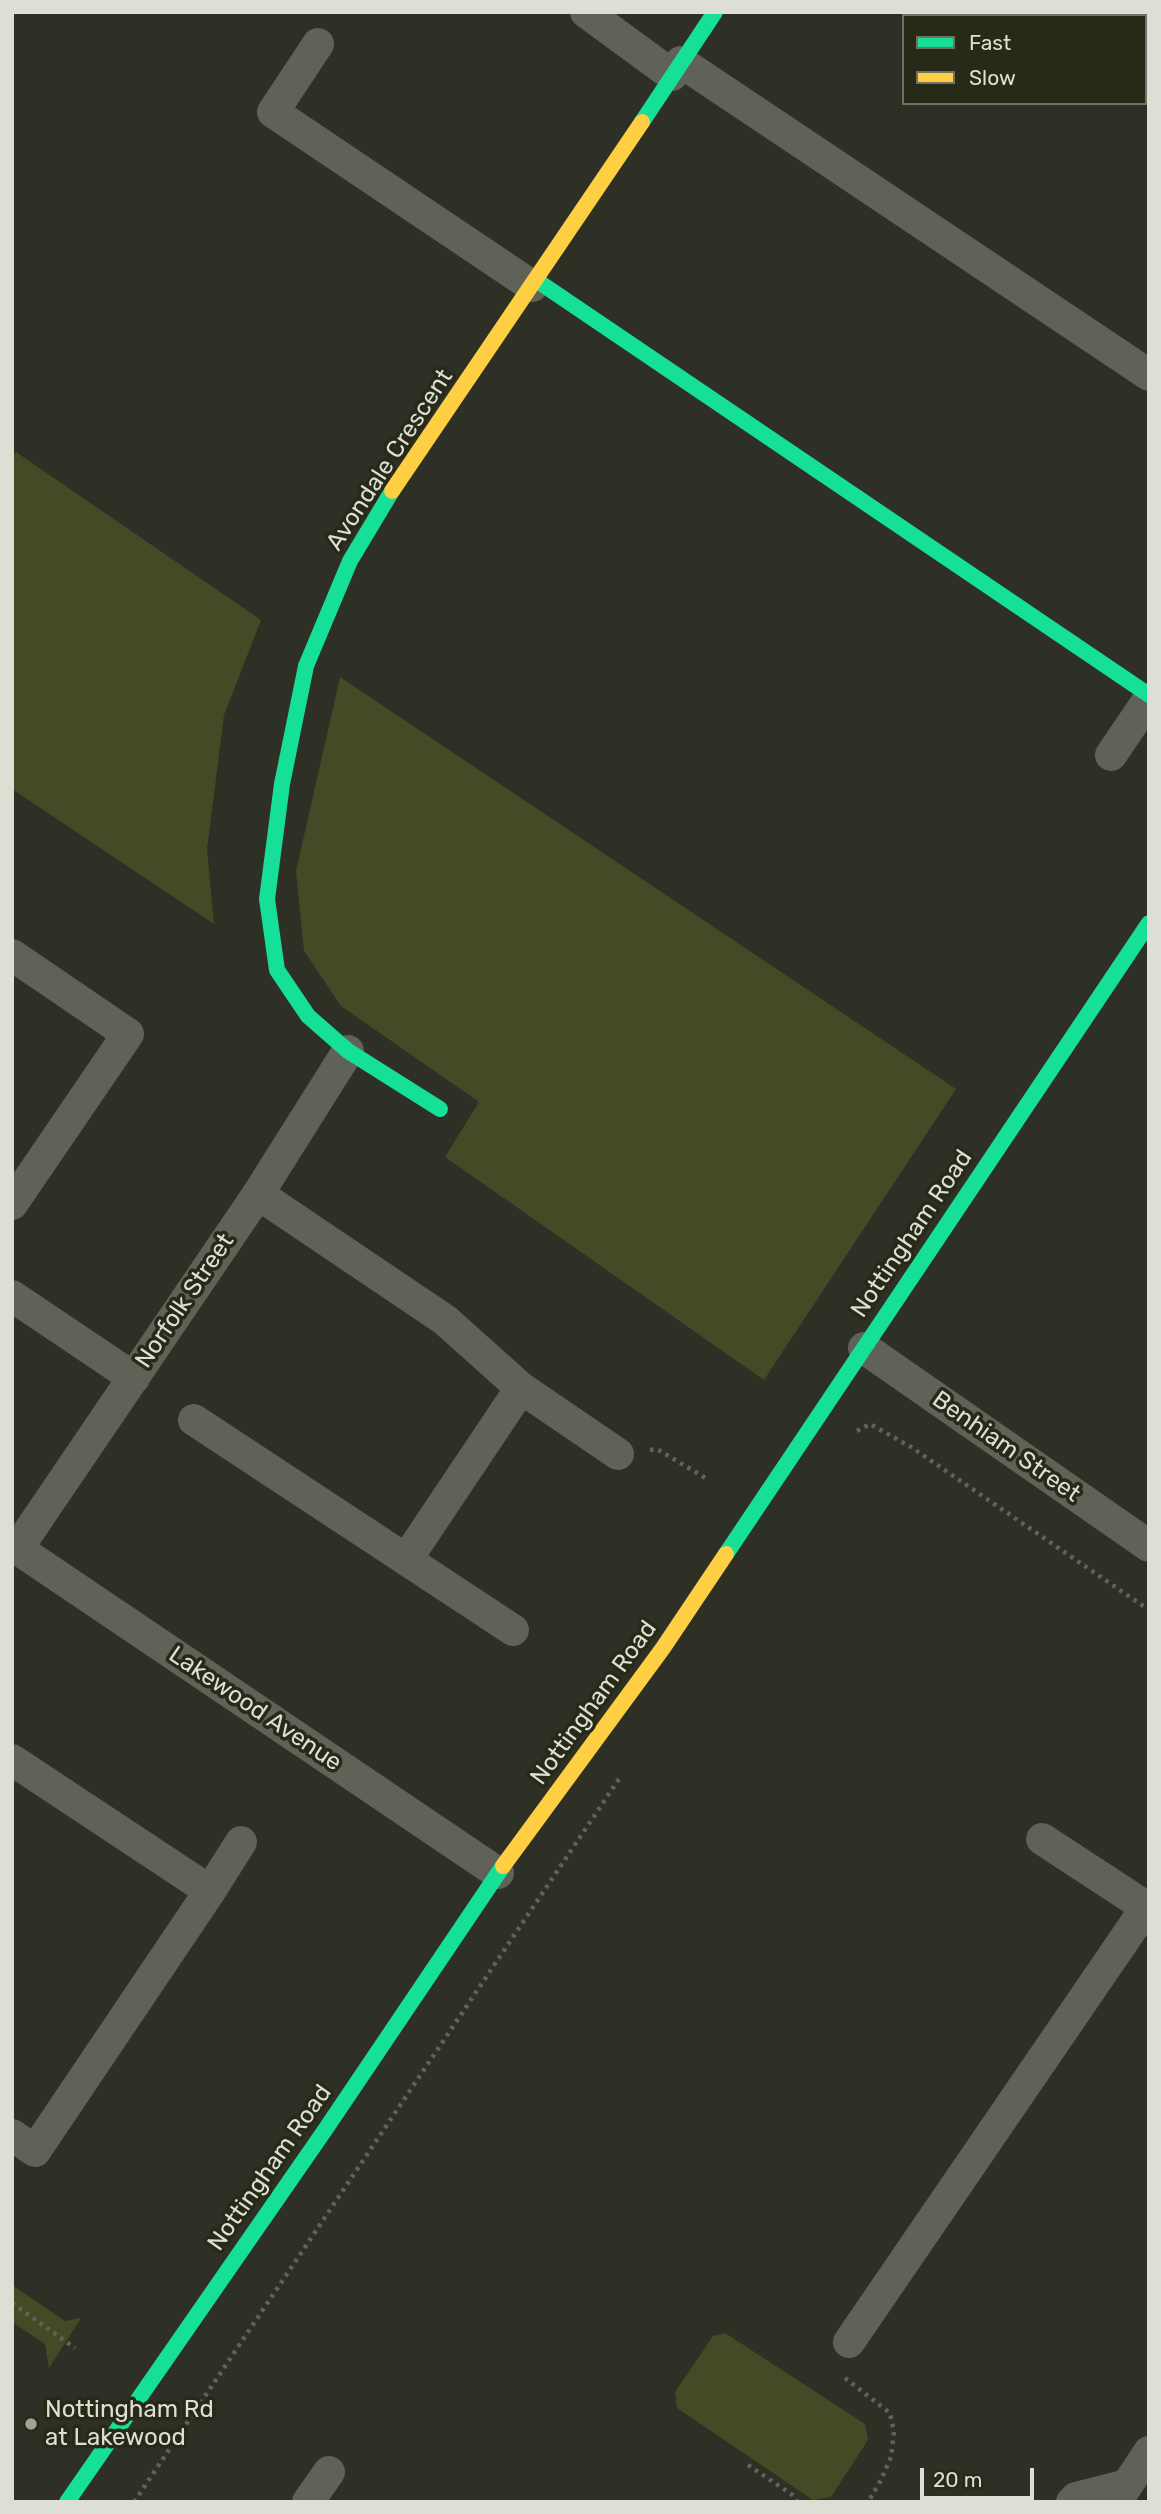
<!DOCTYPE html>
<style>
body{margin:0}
#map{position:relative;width:1161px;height:2514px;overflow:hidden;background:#2e3025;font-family:Rubik,sans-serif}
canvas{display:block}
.frame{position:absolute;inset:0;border:14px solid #dedfd4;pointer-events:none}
.legend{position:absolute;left:902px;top:14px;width:245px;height:91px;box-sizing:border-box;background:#282a18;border:2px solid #717263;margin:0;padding:9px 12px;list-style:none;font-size:21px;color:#dedfd4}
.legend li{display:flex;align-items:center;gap:14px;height:35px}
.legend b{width:35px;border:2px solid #717263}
.scale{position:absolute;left:920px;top:2468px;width:114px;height:32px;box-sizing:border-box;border:4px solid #dedfd4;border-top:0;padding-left:9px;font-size:21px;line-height:24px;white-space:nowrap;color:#dedfd4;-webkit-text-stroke:5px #282a18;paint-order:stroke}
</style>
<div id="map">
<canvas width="1161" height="2514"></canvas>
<div class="frame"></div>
<ul class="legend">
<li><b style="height:9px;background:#16e098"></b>Fast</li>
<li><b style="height:9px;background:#ffcf43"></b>Slow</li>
</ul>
<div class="scale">20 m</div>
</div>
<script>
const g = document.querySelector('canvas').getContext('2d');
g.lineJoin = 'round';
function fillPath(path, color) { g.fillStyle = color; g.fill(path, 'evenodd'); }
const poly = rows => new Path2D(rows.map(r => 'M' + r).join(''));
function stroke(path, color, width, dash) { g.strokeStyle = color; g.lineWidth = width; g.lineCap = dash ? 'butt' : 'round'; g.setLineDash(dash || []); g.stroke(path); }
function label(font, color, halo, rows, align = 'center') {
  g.font = font + ' Rubik,sans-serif'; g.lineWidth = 7; g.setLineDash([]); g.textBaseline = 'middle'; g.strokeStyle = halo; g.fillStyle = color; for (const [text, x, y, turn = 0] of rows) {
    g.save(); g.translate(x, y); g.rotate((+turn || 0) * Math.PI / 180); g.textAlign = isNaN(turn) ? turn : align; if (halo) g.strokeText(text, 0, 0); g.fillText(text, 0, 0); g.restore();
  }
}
const green = poly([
 [16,452,261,620,224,715,207,849,214,924,12,789,12,458],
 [340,677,956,1089,764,1380,445,1157,479,1102,341,1006,304,951,296,871],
 [12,2285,65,2321,81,2318,49,2368,45,2344,12,2322],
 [725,2333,865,2424,868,2440,831,2497,813,2500,677,2408,675,2392,713,2336]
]);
const path = poly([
 [857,1431,870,1424,911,1447,1149,1610],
 [650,1450,657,1449,707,1479],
 [12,2303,75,2348],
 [845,2378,890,2413,894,2432,891,2457,881,2480,868,2502],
 [748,2465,794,2496,797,2502],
 [134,2502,619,1779]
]);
const street = poly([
 [586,12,672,75],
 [1086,12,1091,16],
 [318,44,273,112,532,286],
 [1145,53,1149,55],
 [681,62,1149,375],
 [1111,755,1149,699],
 [12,955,128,1034,12,1204],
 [258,1194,445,1320,521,1388,618,1454],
 [12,1296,134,1378],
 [864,1348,1149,1546],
 [194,1420,513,1630],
 [12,1545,498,1873],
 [17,1549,258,1194,348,1051],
 [406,1560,521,1388],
 [12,1760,210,1891,35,2151,12,2135],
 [1042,1839,1149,1909],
 [210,1891,241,1842],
 [849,2342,1146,1908],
 [308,2502,329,2472],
 [1072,2502,1076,2498,1127,2485],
 [1116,2502,1149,2452]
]);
const fast = poly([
 [642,122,715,12],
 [536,280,1149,695],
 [392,491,350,561,306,666,282,784,267,899,277,970,308,1016,348,1051,440,1109],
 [726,1554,1149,923],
 [67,2502,325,2130,503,1866]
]);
const slow = poly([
 [392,491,642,122],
 [503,1866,663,1648,726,1554]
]);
const markers = [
 [31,2424,7,"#a0a297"]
];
const streetNames = [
 ["Avondale Crescent",390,460,-57],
 ["Nottingham Road",912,1234,-56],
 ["Norfolk Street",185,1301,-56],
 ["Benhiam Street",1006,1447,35],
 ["Nottingham Road",594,1703,-54],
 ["Lakewood Avenue",255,1709,34],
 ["Nottingham Road",270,2168,-55]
];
const poiNames = [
 ["Nottingham Rd",45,2410],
 ["at Lakewood",45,2438]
];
fillPath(green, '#464925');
stroke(path, '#616259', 4.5, [3.5, 5]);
stroke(street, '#606157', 32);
stroke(fast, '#16e098', 16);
stroke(slow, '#ffcf43', 16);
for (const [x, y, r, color] of markers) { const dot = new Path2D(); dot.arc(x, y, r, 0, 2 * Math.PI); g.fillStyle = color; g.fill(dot); stroke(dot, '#282a18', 2.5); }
label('24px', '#dedfd4', '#282a18', streetNames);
label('24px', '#dedfd4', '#282a18', poiNames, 'left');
</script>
